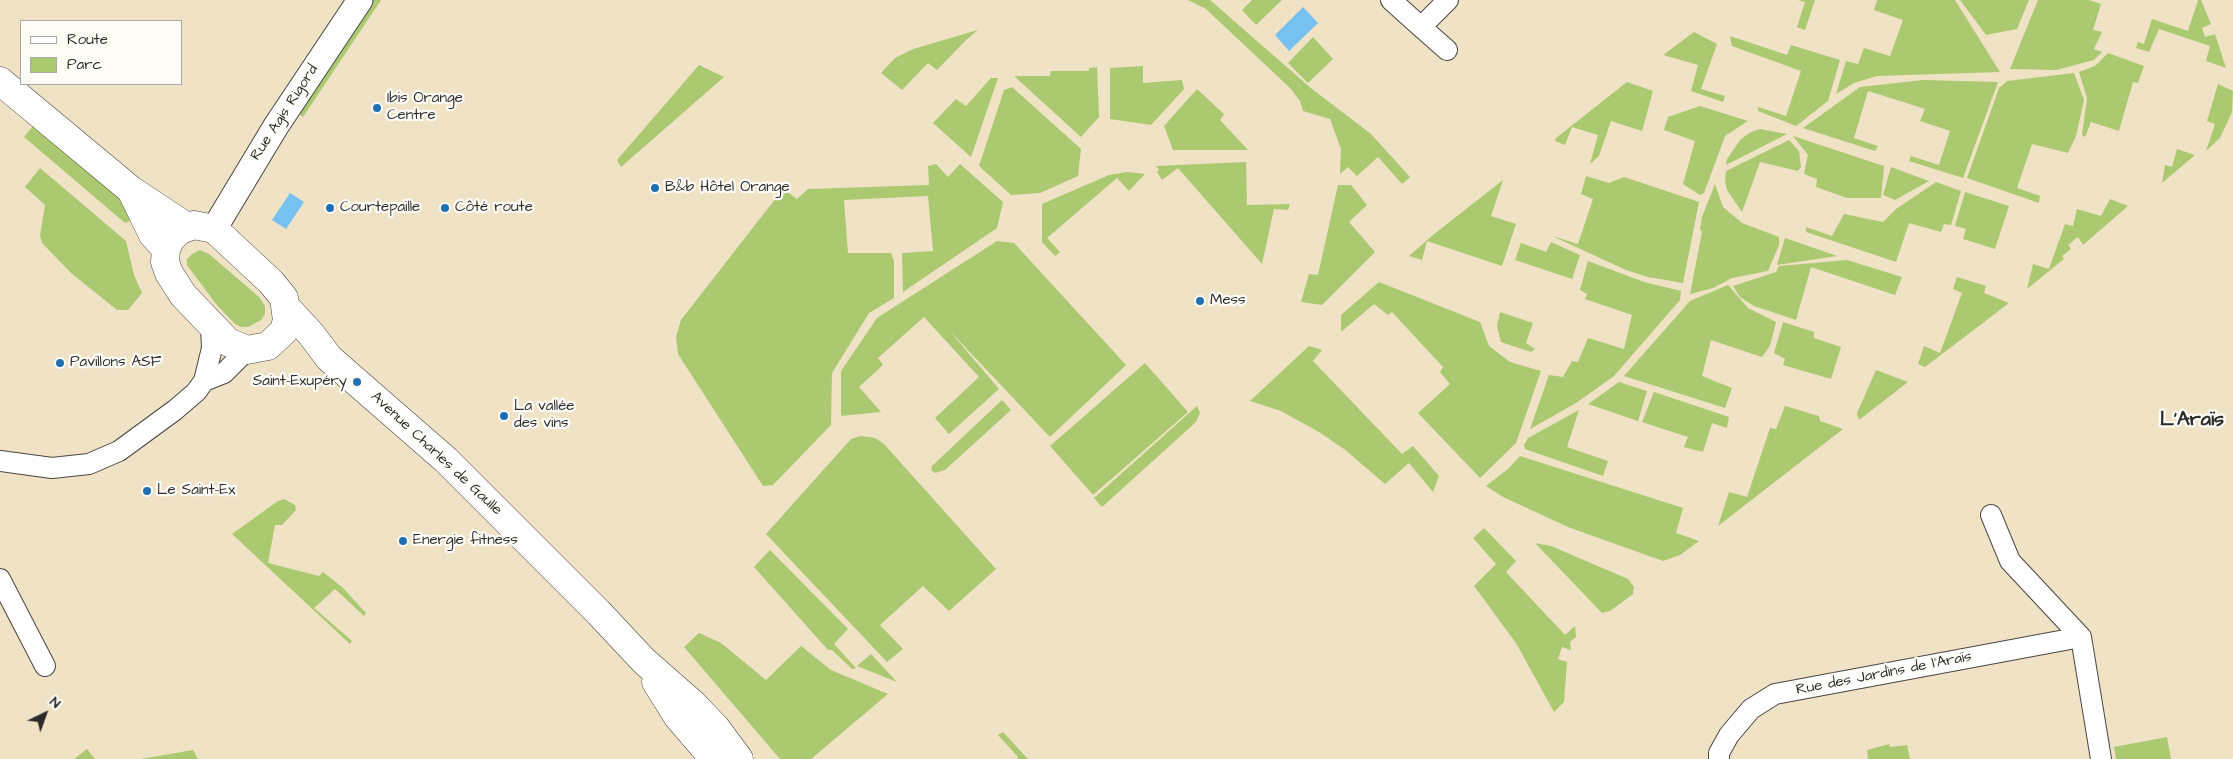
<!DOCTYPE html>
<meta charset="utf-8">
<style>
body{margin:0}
#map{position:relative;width:2233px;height:759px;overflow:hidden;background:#f0e2c5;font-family:"Architects Daughter",sans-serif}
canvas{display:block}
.legend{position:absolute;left:20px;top:20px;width:162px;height:65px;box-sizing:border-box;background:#fdfcf7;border:1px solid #a9a8a5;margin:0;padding:6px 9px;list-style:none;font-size:15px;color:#2b2b2b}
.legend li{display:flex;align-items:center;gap:10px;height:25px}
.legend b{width:25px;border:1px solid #a9a8a5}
.north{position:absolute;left:20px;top:689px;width:50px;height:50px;-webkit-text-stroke:4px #fdfcf7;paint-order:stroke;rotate:42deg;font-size:14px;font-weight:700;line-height:20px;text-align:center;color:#2b2b2b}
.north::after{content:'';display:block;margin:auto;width:18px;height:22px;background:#2b2b2b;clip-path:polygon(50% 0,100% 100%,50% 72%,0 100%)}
</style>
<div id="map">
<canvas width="2233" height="759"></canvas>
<ul class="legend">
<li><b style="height:6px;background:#fff"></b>Route</li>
<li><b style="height:14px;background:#aac971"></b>Parc</li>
</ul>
<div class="north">N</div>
</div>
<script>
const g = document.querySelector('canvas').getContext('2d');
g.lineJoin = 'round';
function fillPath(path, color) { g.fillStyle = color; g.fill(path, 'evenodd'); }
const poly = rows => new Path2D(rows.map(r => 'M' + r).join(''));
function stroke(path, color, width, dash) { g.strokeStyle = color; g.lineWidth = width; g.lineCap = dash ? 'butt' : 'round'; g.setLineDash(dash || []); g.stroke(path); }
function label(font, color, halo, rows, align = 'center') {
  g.font = font + ' "Architects Daughter",sans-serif'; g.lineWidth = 4.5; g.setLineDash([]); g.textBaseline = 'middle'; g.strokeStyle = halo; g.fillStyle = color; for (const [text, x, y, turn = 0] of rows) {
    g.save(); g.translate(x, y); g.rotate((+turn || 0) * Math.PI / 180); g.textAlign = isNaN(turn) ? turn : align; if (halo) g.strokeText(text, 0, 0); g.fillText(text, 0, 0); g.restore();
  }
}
const green = poly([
 [373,0,381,0,303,117,298,113],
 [1188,0,1210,0,1312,89,1371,134,1410,177,1402,184,1378,157,1357,176,1348,167,1340,174,1341,149,1330,119,1303,111,1300,101,1290,88,1206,9],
 [1252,0,1282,0,1256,25,1242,10],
 [1798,0,1815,0,1805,30,1797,27,1805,2],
 [1877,0,1955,0,2000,72,1877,76,1854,83,1836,94,1846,61,1858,64,1864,48,1890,56,1903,20,1874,10],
 [1960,0,2029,0,2017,29,1986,35],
 [2038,0,2089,0,2101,4,2093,30,2102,32,2094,49,2102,52,2094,60,2056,70,2010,69],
 [2198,0,2201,0,2211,24,2202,28,2205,37,2215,34,2226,68,2206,61,2210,46,2159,29,2149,52,2136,48,2138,42,2144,44,2152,19,2188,31],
 [978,30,966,40,937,70,928,63,902,90,881,73,895,58,913,49],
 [1694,32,1717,44,1701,89,1725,96,1723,102,1691,91,1698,65,1663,55],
 [1730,36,1787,55,1791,45,1840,60,1828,101,1796,126,1758,111,1758,107,1786,116,1801,71,1732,46],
 [1313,37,1333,59,1308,83,1288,63],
 [2108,53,2144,66,2138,83,2133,82,2119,131,2091,122,2085,137,2082,135,2087,98,2079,72,2095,66],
 [699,65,724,77,621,167,617,160],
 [1143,66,1143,83,1182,80,1184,89,1151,125,1110,119,1110,68],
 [1097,67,1099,117,1081,137,1014,76,1050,76,1051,71,1089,71,1089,68],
 [2074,73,2084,100,2076,136,2068,153,2032,144,2017,188,2040,196,2039,203,1967,178,1999,88,2007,81],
 [991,78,998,78,971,157,933,123,956,99,966,106],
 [1923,80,1998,82,1963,178,1909,161,1911,156,1939,165,1950,131,1920,121,1925,109,1900,101,1868,91,1854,138,1878,146,1875,151,1803,128,1860,87],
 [1627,82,1653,91,1642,131,1611,121,1599,156,1590,164,1598,135,1572,127,1565,145,1555,141,1556,138],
 [2218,84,2233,91,2232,112,2220,138,2206,151,2215,124,2207,121],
 [1012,87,1081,149,1078,176,1040,193,1011,195,979,166,1004,90],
 [1197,89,1224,114,1220,120,1248,150,1173,150,1164,126],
 [1700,106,1748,121,1725,136,1704,193,1700,195,1683,184,1695,141,1664,130,1668,117],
 [34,125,113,192,127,208,132,220,125,223,24,137],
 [1760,129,1787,134,1726,165,1727,159,1741,139,1751,132],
 [1793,136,1884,166,1881,198,1847,198,1816,187,1817,179,1804,174,1808,155],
 [1789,140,1799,151,1801,167,1798,171,1760,162,1742,212,1727,190,1725,181,1726,171],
 [2177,149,2195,155,2162,183,2165,165,2172,167],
 [1246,162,1247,205,1290,204,1288,210,1274,209,1262,264,1178,168,1162,180,1157,172,1159,170,1156,166],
 [936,164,948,177,960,164,1003,202,997,228,903,292,902,253,933,251,928,196,844,200,848,253,891,253,894,261,894,298,869,313,832,373,831,425,773,485,763,486,678,354,676,337,681,320,783,189,797,199,808,189,929,185,928,166],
 [1891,167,1929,181,1895,200,1883,195],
 [40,168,126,241,134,275,142,293,128,310,117,310,71,273,42,243,40,235,45,205,25,187],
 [1127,172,1145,174,1129,191,1117,178,1047,238,1060,252,1055,256,1042,242,1042,204,1109,175],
 [1586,176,1609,183,1624,177,1699,202,1683,283,1648,277,1626,270,1552,236,1578,244,1593,199,1581,194],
 [1503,180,1491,216,1516,224,1502,266,1427,241,1422,260,1409,256,1433,235],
 [1936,182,1961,191,1951,225,1944,224,1941,232,1909,223,1896,262,1806,232,1806,227,1832,236,1844,214,1883,222,1896,209],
 [1715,184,1723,207,1742,223,1779,237,1779,245,1768,271,1732,278,1713,288,1690,294,1702,232,1700,229,1702,217],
 [1338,185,1351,185,1367,205,1349,222,1375,252,1322,305,1301,302,1309,274,1318,275],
 [1965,192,2009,206,1995,249,1963,239,1966,229,1955,226],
 [2110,199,2128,206,2083,245,2078,237,2068,245,2071,249,2062,256,2064,259,2027,289,2033,264,2049,269,2065,224,2073,226,2077,209,2101,216],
 [1785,238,1837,256,1777,265],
 [997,241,1014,243,1126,365,1050,437,948,329,999,389,949,434,935,418,979,377,924,317,878,358,883,365,859,387,881,412,841,416,841,371,877,318],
 [1551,242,1580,255,1572,279,1515,260,1521,243,1546,252],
 [200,250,209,254,259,297,265,306,265,314,261,320,248,327,241,327,235,324,216,304,187,265,187,259,192,254],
 [1847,260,1902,277,1895,295,1811,267,1796,320,1754,306,1740,297,1733,286,1776,272,1779,266],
 [1588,261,1644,282,1681,291,1680,300,1614,376,1576,403,1530,429,1549,375,1563,377,1572,361,1578,362,1588,338,1624,349,1632,315,1585,299,1587,294,1580,290],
 [1957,277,1986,286,1984,293,2009,303,1925,367,1918,364,1924,346,1940,353,1962,293,1953,289],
 [1379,282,1480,322,1489,346,1510,362,1541,371,1516,443,1480,478,1418,413,1450,384,1440,372,1443,367,1392,312,1388,315,1374,304,1341,332,1341,315],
 [1728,285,1748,308,1776,322,1770,346,1762,357,1711,340,1702,376,1732,388,1725,408,1624,376,1690,301],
 [1500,312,1533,323,1526,343,1535,349,1531,352,1501,342,1497,326],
 [1783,322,1814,332,1814,338,1841,347,1831,379,1783,365,1785,359,1774,353],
 [1309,346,1322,350,1313,361,1402,454,1413,446,1439,476,1433,492,1409,463,1385,484,1344,449,1319,432,1281,411,1250,401],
 [1145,363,1188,412,1093,495,1050,446],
 [1876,370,1908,382,1859,420,1857,413],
 [1619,382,1647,391,1638,421,1588,404],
 [1654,392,1729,417,1727,428,1712,423,1703,452,1684,447,1688,437,1642,422],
 [1002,400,1011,410,945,470,935,473,931,470,932,466],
 [1197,406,1200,413,1196,422,1102,507,1094,498],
 [1785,406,1819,416,1820,421,1843,429,1718,526,1729,492,1747,497,1770,428,1776,429],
 [1579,410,1567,447,1608,461,1603,476,1525,449,1524,445,1528,438],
 [861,436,875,438,884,444,996,569,949,611,923,586,880,625,903,649,887,662,766,534,851,439],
 [1520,456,1683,508,1676,533,1699,541,1680,555,1663,561,1568,527,1503,497,1486,486,1508,469],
 [284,499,295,505,296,510,282,525,275,525,268,563,319,576,323,572,342,587,366,613,364,616,335,589,314,608,352,641,350,644,232,534,278,501],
 [1484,528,1516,561,1506,572,1565,635,1575,626,1576,637,1570,642,1571,650,1562,647,1558,659,1567,662,1564,702,1554,712,1516,643,1474,586,1496,564,1473,538],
 [1535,543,1551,546,1628,579,1634,587,1633,594,1610,611,1602,613],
 [770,550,848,629,834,644,856,668,852,669,832,650,828,650,754,567],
 [699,633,721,643,766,680,801,646,831,670,888,694,811,759,780,759,684,647],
 [871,654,897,682,857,666],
 [1003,732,1028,759,1017,759,1018,757,998,735],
 [2167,737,2171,759,2116,759,2114,747],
 [1889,744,1890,747,1907,745,1910,759,1868,759,1867,750],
 [87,749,95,759,74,759],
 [193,750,198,759,141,759]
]);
const water = poly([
 [1303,7,1318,23,1289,51,1275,35],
 [290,193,304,202,286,229,272,220]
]);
const minor = poly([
 [1391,0,1421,27,1448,0],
 [1421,27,1447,50],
 [204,381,224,373,247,350],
 [0,461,52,468,89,464,119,451,175,410,196,392,204,381,212,348,211,326],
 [1991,515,2010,561,2081,637,2101,759],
 [0,579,45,666],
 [1719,759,1719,753,1729,735,1751,709,1775,694,2081,637]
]);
const tertiary = poly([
 [214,229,276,126,360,0]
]);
const secondary = poly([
 [0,81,131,190,187,227],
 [131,190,153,235,166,249],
 [194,225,214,229,271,282,284,298,287,320,284,331,268,346,247,350,228,342,183,295,169,273,165,262,166,249,170,240,180,230,194,225],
 [287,308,311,334,329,358,446,460,599,613,644,661,693,704,716,728,739,759],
 [656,682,678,717,714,759]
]);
const markers = [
 [377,108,5,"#1f6fb2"],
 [655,188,5,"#1f6fb2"],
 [330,208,5,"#1f6fb2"],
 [445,208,5,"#1f6fb2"],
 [1200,301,5,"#1f6fb2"],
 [60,363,5,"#1f6fb2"],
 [357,382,5,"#1f6fb2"],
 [504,416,5,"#1f6fb2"],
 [147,491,5,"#1f6fb2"],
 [403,541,5,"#1f6fb2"]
];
const poiNames = [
 ["Ibis Orange",387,99],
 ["Centre",387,116],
 ["B&b Hôtel Orange",665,188],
 ["Courtepaille",340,208],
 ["Côté route",455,208],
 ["Mess",1210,301],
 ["Pavillons ASF",70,363],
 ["Saint-Exupéry",347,382,"right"],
 ["La vallée",514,407],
 ["des vins",514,424],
 ["Le Saint-Ex",157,491],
 ["Energie fitness",413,541]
];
const streetNames = [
 ["Rue Agis Rigord",285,113,-57],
 ["Avenue Charles de Gaulle",436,454,43],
 ["Rue des Jardins de l'Araïs",1884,674,-11]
];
const districtNames = [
 ["L'Araïs",2192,421]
];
fillPath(green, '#aac971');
fillPath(water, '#77c1f0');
stroke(minor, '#494642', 22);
stroke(tertiary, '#494642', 27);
stroke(secondary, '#494642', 29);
stroke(minor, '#fff', 20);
stroke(tertiary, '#fff', 25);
stroke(secondary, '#fff', 28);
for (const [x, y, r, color] of markers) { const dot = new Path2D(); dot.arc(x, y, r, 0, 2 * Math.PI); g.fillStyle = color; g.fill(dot); stroke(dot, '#fdfcf7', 2); }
label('15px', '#2b2b2b', '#fdfcf7', poiNames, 'left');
label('15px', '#2b2b2b', '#fdfcf7', streetNames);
label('bold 20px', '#2b2b2b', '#fdfcf7', districtNames);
</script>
